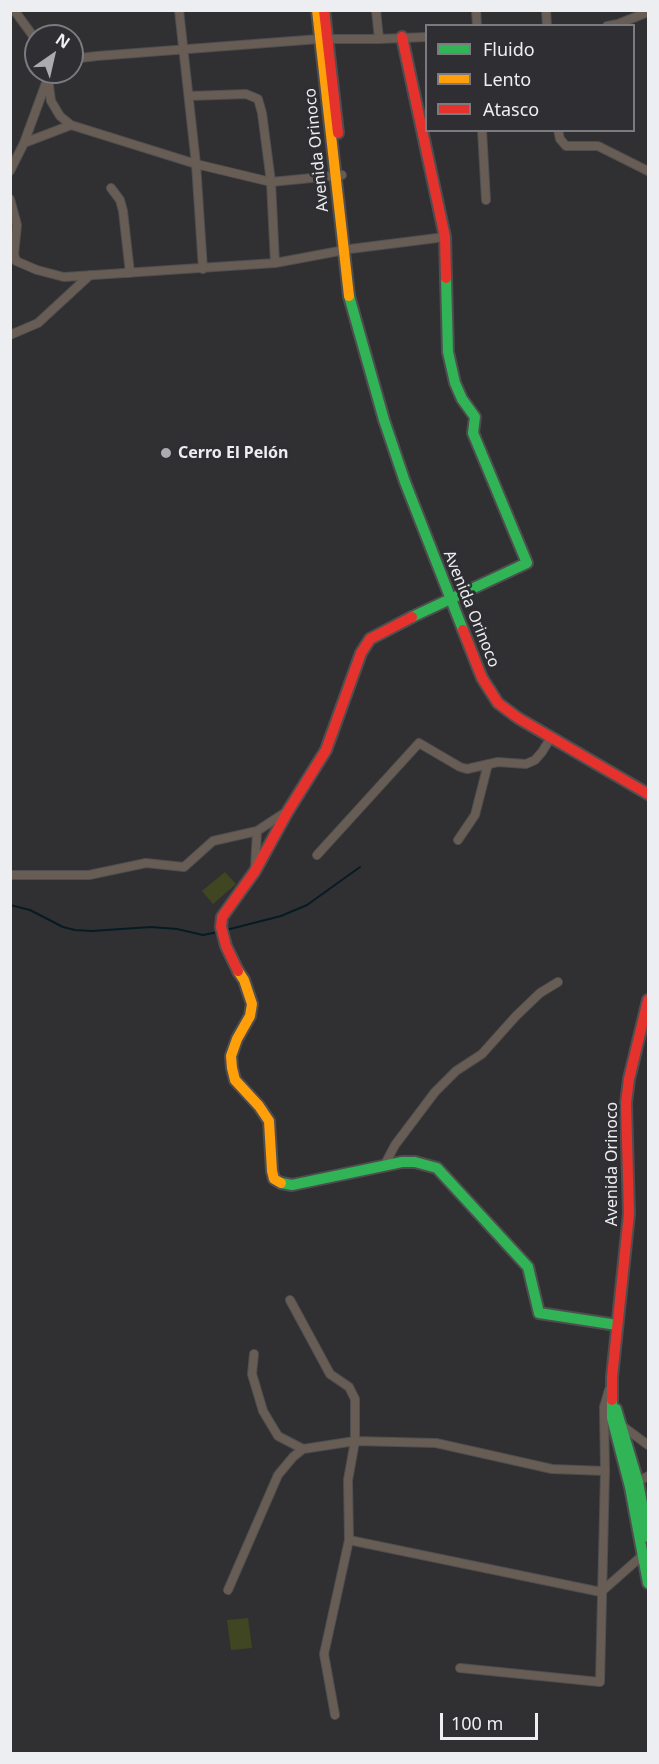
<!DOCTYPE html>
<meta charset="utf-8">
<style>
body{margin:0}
#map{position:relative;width:659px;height:1764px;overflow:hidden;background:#303032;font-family:"Noto Sans",sans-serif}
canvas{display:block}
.frame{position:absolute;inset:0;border:12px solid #edeef1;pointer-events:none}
.legend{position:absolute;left:425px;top:24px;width:210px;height:108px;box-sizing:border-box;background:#2f2f33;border:2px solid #7b7b7f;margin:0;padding:8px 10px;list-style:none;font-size:18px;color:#edeef1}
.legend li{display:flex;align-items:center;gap:12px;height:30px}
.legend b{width:30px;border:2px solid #7b7b7f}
.north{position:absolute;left:24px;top:24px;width:60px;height:60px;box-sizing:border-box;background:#2f2f33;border:2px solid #7b7b7f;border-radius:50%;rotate:34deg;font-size:16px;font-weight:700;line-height:24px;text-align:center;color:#edeef1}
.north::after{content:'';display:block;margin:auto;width:21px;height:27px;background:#abacae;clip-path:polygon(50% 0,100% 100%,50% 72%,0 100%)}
.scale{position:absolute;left:440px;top:1713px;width:98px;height:27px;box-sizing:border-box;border:3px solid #edeef1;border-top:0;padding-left:8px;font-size:18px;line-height:21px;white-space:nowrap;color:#edeef1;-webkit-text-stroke:4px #2f2f33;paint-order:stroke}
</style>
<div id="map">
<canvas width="659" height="1764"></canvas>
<div class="frame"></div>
<ul class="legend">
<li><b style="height:8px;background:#30b455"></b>Fluido</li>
<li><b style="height:8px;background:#ff9f0a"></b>Lento</li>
<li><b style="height:8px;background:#e5322d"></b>Atasco</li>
</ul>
<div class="north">N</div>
<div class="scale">100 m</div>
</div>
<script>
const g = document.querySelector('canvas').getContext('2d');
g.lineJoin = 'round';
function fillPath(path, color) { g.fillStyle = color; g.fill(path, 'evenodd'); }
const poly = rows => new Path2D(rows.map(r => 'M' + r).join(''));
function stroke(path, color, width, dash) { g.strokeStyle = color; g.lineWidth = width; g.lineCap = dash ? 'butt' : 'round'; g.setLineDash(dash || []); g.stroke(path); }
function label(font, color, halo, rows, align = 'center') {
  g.font = font + ' "Noto Sans",sans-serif'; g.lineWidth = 6; g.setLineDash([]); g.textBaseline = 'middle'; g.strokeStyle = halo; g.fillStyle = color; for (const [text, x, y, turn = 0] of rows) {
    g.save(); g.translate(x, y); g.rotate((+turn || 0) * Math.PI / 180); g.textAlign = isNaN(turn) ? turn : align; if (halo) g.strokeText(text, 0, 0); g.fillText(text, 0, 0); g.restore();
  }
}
const green = poly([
 [225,872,236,884,213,904,202,891],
 [248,1618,252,1648,231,1650,227,1620]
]);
const stream = poly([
 [10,905,30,910,63,927,75,930,92,931,151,927,177,929,203,935,218,932],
 [226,930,281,916,307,905,360,867]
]);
const street = poly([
 [14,10,36,40],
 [179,10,196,164,203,269],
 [376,10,379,39],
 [476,10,477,26],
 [546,10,547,26],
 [607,26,618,24,648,12],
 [72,59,97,56,319,39,379,39,426,37],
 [48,78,51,101,60,116,71,125,196,164,271,182,342,175],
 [189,96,246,94,258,99,262,113,271,182,275,263],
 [482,130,486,200],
 [558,130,560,139,566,146,598,146,648,171],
 [24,143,71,125],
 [10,171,24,143,50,72],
 [111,188,120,200,123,211,130,273],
 [10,199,17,225,14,254,16,261,37,270,64,277,275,263,350,249,445,237],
 [10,335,38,323,90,275],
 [458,840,475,815,488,764],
 [317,855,419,743,460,767,467,769,498,762,526,764,535,760,542,752,550,739],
 [255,869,257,831],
 [10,875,89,875,146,863,184,867,213,841,257,831,286,812],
 [384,1166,395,1145,435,1092,456,1071,482,1054,516,1016,540,993,558,982],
 [290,1300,330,1374,349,1387,355,1399,355,1441,348,1480,349,1540,324,1654,335,1715],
 [254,1354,252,1374,263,1411,278,1436,303,1449],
 [621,1425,648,1445],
 [634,1484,648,1476],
 [349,1540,601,1592,644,1554],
 [228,1590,278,1475,293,1457,303,1449,355,1441,436,1443,552,1469,605,1471],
 [460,1668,600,1682,605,1471,604,1407,609,1390]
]);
const fast = poly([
 [349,296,384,420,405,482,463,630],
 [412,617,527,563,473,433,475,417,462,399,455,383,448,352,446,278],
 [281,1183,292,1185,402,1162,415,1162,437,1168,528,1267,539,1313,617,1325],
 [612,1400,612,1418,630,1487,648,1583],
 [616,1409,638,1482,648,1537]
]);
const slow = poly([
 [317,10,349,296],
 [238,971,244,980,252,1004,250,1016,237,1039,231,1056,232,1068,235,1080,259,1106,269,1121,272,1171,274,1179,281,1183]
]);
const jam = poly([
 [324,10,338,133],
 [402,37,445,237,446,278],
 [463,630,482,678,498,703,518,718,648,794],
 [238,971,226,946,221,927,222,917,255,871,288,811,326,750,361,653,370,639,412,617],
 [612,1400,612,1377,629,1214,626,1103,629,1079,648,1000]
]);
const markers = [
 [166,453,6,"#abacae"]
];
const streetNames = [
 ["Avenida Orinoco",317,150,-96],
 ["Avenida Orinoco",471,609,68],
 ["Avenida Orinoco",612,1164,-90]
];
const poiNames = [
 ["Cerro El Pelón",178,453]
];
fillPath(green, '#404621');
stroke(stream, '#061c25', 2);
stroke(street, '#4e4e51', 10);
stroke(fast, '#4e4e51', 14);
stroke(slow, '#4e4e51', 14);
stroke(jam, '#4e4e51', 14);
stroke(street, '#685d54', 8);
stroke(fast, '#30b455', 10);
stroke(slow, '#ff9f0a', 10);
stroke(jam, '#e5322d', 10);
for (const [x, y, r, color] of markers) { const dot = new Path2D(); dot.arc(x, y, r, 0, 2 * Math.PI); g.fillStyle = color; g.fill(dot); stroke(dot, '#2f2f33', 2); }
label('16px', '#edeef1', '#2f2f33', streetNames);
label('bold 16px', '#edeef1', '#2f2f33', poiNames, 'left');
</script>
